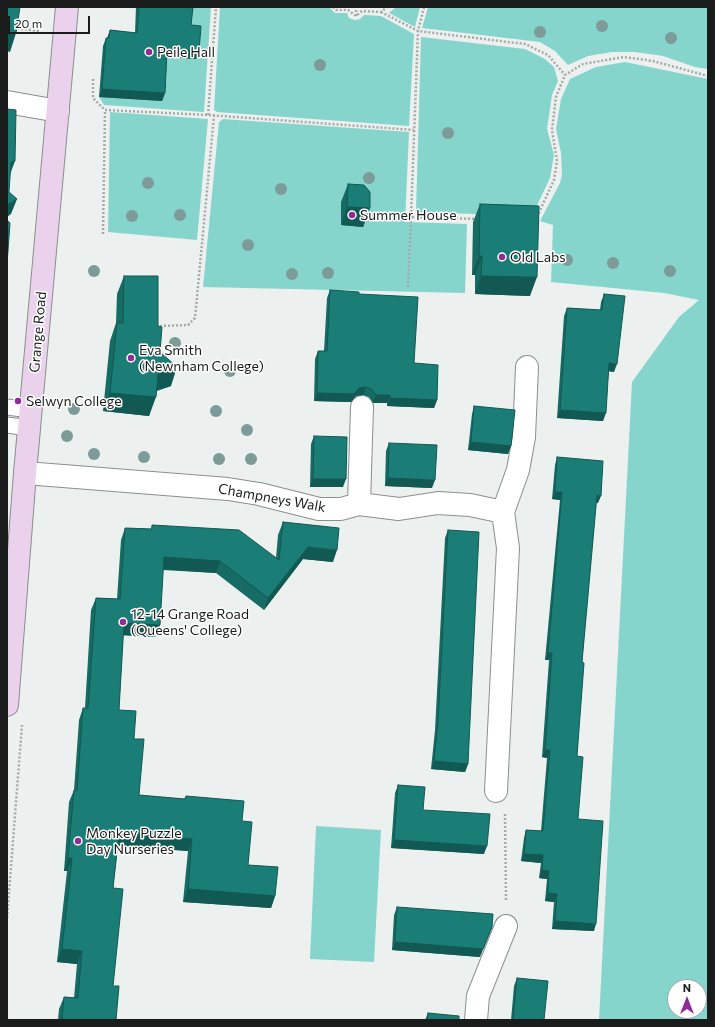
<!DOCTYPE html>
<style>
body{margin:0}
#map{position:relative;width:715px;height:1027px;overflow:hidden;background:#ecf0ef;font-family:Commissioner,sans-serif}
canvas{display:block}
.frame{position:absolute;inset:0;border:8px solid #1a1c1c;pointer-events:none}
.north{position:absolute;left:667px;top:979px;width:40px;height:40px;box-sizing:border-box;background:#fff;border:1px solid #a3a4a4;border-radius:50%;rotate:0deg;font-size:11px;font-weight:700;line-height:16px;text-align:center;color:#1a1c1c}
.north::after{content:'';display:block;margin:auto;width:14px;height:18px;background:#8d2d95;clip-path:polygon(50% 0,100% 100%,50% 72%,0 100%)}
.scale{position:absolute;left:8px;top:16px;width:82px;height:18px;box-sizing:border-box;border:2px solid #1a1c1c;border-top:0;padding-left:5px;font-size:12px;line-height:14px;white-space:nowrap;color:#1a1c1c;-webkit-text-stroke:3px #fff;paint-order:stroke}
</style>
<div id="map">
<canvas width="715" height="1027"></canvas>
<div class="frame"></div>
<div class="north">N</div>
<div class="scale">20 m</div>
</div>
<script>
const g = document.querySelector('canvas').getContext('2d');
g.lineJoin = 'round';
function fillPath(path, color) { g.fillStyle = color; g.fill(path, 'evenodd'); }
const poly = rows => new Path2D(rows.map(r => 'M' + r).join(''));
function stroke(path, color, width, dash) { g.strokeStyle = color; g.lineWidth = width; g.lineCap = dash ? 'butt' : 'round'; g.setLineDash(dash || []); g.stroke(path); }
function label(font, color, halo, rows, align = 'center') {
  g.font = font + ' Commissioner,sans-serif'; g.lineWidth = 3; g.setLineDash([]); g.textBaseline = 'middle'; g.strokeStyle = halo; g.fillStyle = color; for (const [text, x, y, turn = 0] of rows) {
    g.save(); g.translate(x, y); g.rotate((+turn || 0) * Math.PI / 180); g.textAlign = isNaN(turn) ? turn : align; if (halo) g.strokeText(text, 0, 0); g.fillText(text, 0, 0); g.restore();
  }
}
const green = poly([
 [190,7,211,7,204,112,104,105,99,97,162,101,165,57,196,59,188,33],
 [220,7,329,7,335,13,347,13,349,18,355,20,360,19,364,15,381,16,414,34,409,126,217,112,214,110],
 [396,7,420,7,415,27,389,13],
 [428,7,708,7,708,69,695,67,663,56,635,52,612,52,588,56,568,65,555,51,540,42,422,28],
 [421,37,525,49,545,59,554,67,558,81,552,95,547,129,554,155,550,178,532,216,416,212],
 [625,62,708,79,708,1020,599,1020,632,382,679,317,699,300,664,293,551,282,553,225,540,221,560,183,562,175,561,153,556,129,561,99,570,79,596,67],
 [675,987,699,987,699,1011,675,1011],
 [110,112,208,119,197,240,108,232],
 [223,119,409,132,405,222,467,224,465,293,203,287,219,122],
 [316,826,381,830,374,962,310,959]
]);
const path = poly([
 [333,7,336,10,348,10,356,16,362,11,381,12,387,7],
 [424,7,418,31,411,217,477,219],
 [381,12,418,31,525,44,548,55,565,75],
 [356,16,356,7],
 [13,28,39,31],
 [93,79,93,98,105,110,208,115,414,130],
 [208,115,216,7],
 [367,215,411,217,408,288],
 [537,217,554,180,557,161,552,130,556,97,565,75,583,64,624,57,653,61,708,76],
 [103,234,105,110],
 [160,326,188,325,195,318,214,116],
 [505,814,506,901],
 [7,918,22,725]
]);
const lane = poly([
 [7,407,30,410],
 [7,425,29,428]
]);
const street = poly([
 [7,102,58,111],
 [25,473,228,489,259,494,319,509,341,509,359,504,399,509,438,503,470,505,503,512,508,548,496,791],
 [359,504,362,407],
 [503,512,518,470,524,437,527,367],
 [476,1020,478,996,506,926]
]);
const secondary = poly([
 [7,705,25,473,67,7]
]);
const trees = [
 [602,26],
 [540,32],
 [671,38],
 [320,65],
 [448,133],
 [369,178],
 [148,183],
 [281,189],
 [180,215],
 [132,216],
 [248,245],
 [567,260],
 [613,263],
 [94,271],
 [670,271],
 [328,273],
 [292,274],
 [175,343],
 [230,371],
 [74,409],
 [216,411],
 [247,430],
 [67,436],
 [94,454],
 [144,457],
 [219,459],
 [251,459]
];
const wall = poly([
 [136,7,193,7,191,25,199,51,196,59,167,57,165,93,162,101,99,97,103,46,106,38,107,38,110,30,135,33],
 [348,184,370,208,363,227,341,225,341,202],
 [480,204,530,296,475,294,475,275,472,275,473,222],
 [124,276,158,326,160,352,171,386,157,391,149,416,103,411,110,341,116,323,117,294],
 [330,290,359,294,414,363,437,400,434,408,387,406,387,403,373,403,369,397,363,395,356,396,351,402,314,401,315,359,318,351,324,351,327,298],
 [604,294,614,372,609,371,603,421,557,418,564,316,567,308,600,310,601,302],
 [474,406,511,446,508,454,468,450,472,414],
 [314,436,343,487,310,487,311,444],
 [389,443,432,488,385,486,386,451],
 [557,457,598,503,596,503,582,662,577,756,578,819,594,931,552,929,554,902,545,901,547,879,539,878,541,863,521,861,524,838,526,830,541,831,547,758,542,757,549,660,545,660,560,500,552,499,555,465],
 [283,522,333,562,303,559,264,610,216,573,163,570,155,637,123,635,119,710,134,739,139,795,184,799,186,796,242,821,248,865,275,896,271,908,183,902,188,851,118,846,113,888,113,986,116,1020,58,1020,59,1009,64,997,74,998,77,964,57,962,67,871,64,871,69,802,74,790,79,720,83,708,85,708,91,610,96,598,117,599,121,540,125,528,151,529,152,525,276,558,278,535],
 [448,530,468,764,465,772,431,769,435,730,445,538],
 [398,785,423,810,484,854,391,848,395,793],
 [397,907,480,957,392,950,394,915],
 [517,978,544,1020,511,1020,514,986],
 [428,1013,459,1020,425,1020]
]);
const shadedWall = poly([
 [7,32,16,33,10,52,7,51],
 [167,49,199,51,196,59,165,57],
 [102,89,165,93,162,101,99,97],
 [15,161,9,177,11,162],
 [17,199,11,214,7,217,7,205],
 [347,207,370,208,363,227,341,225],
 [479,256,482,256,475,275,472,275],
 [481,276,537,277,530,296,475,294],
 [609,363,617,364,614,372,607,371],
 [177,367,171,386,151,392,158,374],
 [366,387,363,395,356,396,351,402,314,401,317,393,359,388],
 [110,393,156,397,149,416,103,411],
 [376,395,390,395,387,403,373,403],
 [390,398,437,400,434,408,387,406],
 [560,410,606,413,603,421,557,418],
 [471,442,511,446,508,454,468,450],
 [388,478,435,480,432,488,385,486],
 [313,479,346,479,343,487,310,487],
 [555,492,562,492,560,500,552,499],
 [597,495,601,496,598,503,594,503],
 [308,547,337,550,333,562,303,559,264,610,268,598],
 [164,557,220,561,216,573,159,569],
 [124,623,160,625,155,637,119,635],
 [548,653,552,653,549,660,545,660],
 [545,750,550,750,547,758,542,757],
 [434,761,468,764,465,772,431,769],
 [119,833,192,839,188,851,114,845],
 [394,840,487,846,484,854,391,848],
 [524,854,543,855,541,863,521,861],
 [68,858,72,858,67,871,64,871],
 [542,870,549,871,547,879,539,878],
 [188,889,275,896,271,908,183,902],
 [548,893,557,894,554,902,545,901],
 [555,921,596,924,594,931,552,929],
 [492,927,480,957,392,950,395,942],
 [62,949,82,951,77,964,57,962]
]);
const building = poly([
 [7,7,20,7,16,33,7,32,7,7],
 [139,7,193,7,191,25,201,26,199,51,167,49,165,93,102,89,106,38,109,38,110,30,137,33,139,7],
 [7,109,16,110,15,161,11,162,9,192,17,199,7,205,7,109],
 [348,184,364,185,370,192,370,208,347,207,348,184],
 [480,204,539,206,537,277,481,276,482,256,479,256,480,204],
 [7,220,10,223,7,264,7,220],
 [124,276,158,276,158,326,162,327,160,352,177,367,158,374,156,397,110,393,117,323,123,323,124,276],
 [330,290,359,292,359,294,418,297,414,363,438,365,437,400,390,398,390,395,376,395,372,389,366,387,359,388,354,394,317,393,318,351,327,351,330,290],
 [604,294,625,296,617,364,609,363,606,413,560,410,567,308,602,310,604,294],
 [474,406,515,410,511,446,471,442,474,406],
 [314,436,347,437,346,479,313,479,314,436],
 [389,443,437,445,435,480,388,478,389,443],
 [557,457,603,461,601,496,597,495,582,662,584,663,577,756,583,757,578,819,603,821,596,924,555,921,557,894,548,893,549,871,542,870,543,855,524,854,526,830,543,831,550,750,545,750,552,653,548,653,562,492,555,492,557,457],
 [283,522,339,528,337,550,308,547,268,598,220,561,164,557,160,625,124,623,119,710,136,711,134,739,144,739,139,795,185,799,186,796,244,801,242,821,252,822,248,865,278,867,275,896,188,889,192,839,119,833,113,888,123,889,113,986,119,986,116,1020,62,1020,64,997,78,998,82,951,62,949,72,858,68,858,74,790,77,790,83,708,88,708,96,598,120,599,125,528,152,529,152,525,239,530,279,560,283,522],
 [448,530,479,532,468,764,434,761,438,722,448,530],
 [398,785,425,787,423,810,490,814,487,846,394,840,398,785],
 [397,907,493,914,492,927,483,949,395,942,397,907],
 [517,978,548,981,544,1020,513,1020,517,978],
 [428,1013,459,1016,459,1020,427,1020,428,1013]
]);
const markers = [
 [149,52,4,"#8d2d95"],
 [352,215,4,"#8d2d95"],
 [502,257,4,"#8d2d95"],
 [131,358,4,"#8d2d95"],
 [18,401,4,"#8d2d95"],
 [123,622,4,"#8d2d95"],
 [78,841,4,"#8d2d95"]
];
const poiNames = [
 ["Peile Hall",157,52],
 ["Summer House",360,215],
 ["Old Labs",510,257],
 ["Eva Smith",139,350],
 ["(Newnham College)",139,366],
 ["Selwyn College",26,401],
 ["12-14 Grange Road",131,614],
 ["(Queens' College)",131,630],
 ["Monkey Puzzle",86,833],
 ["Day Nurseries",86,849]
];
const streetNames = [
 ["Grange Road",38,332,-85],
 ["Champneys Walk",272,498,10]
];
fillPath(green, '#86d5cd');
stroke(lane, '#8b8f8e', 17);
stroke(street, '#8b8f8e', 24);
stroke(secondary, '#8b8f8e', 24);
stroke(path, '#a5a9a8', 2.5, [2, 2]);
stroke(lane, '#fff', 15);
stroke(street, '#fff', 22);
stroke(secondary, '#ead2ec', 22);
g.fillStyle = '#7d9b99';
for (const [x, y] of trees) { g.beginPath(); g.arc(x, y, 6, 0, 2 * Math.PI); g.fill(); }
fillPath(wall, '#166c65');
fillPath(shadedWall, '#125853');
fillPath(building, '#1a7e76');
stroke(building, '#125853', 1);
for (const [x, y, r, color] of markers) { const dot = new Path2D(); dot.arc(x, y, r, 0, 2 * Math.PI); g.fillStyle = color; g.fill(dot); stroke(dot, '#fff', 1.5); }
label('14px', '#1a1c1c', '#fff', poiNames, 'left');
label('14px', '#1a1c1c', '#fff', streetNames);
</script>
